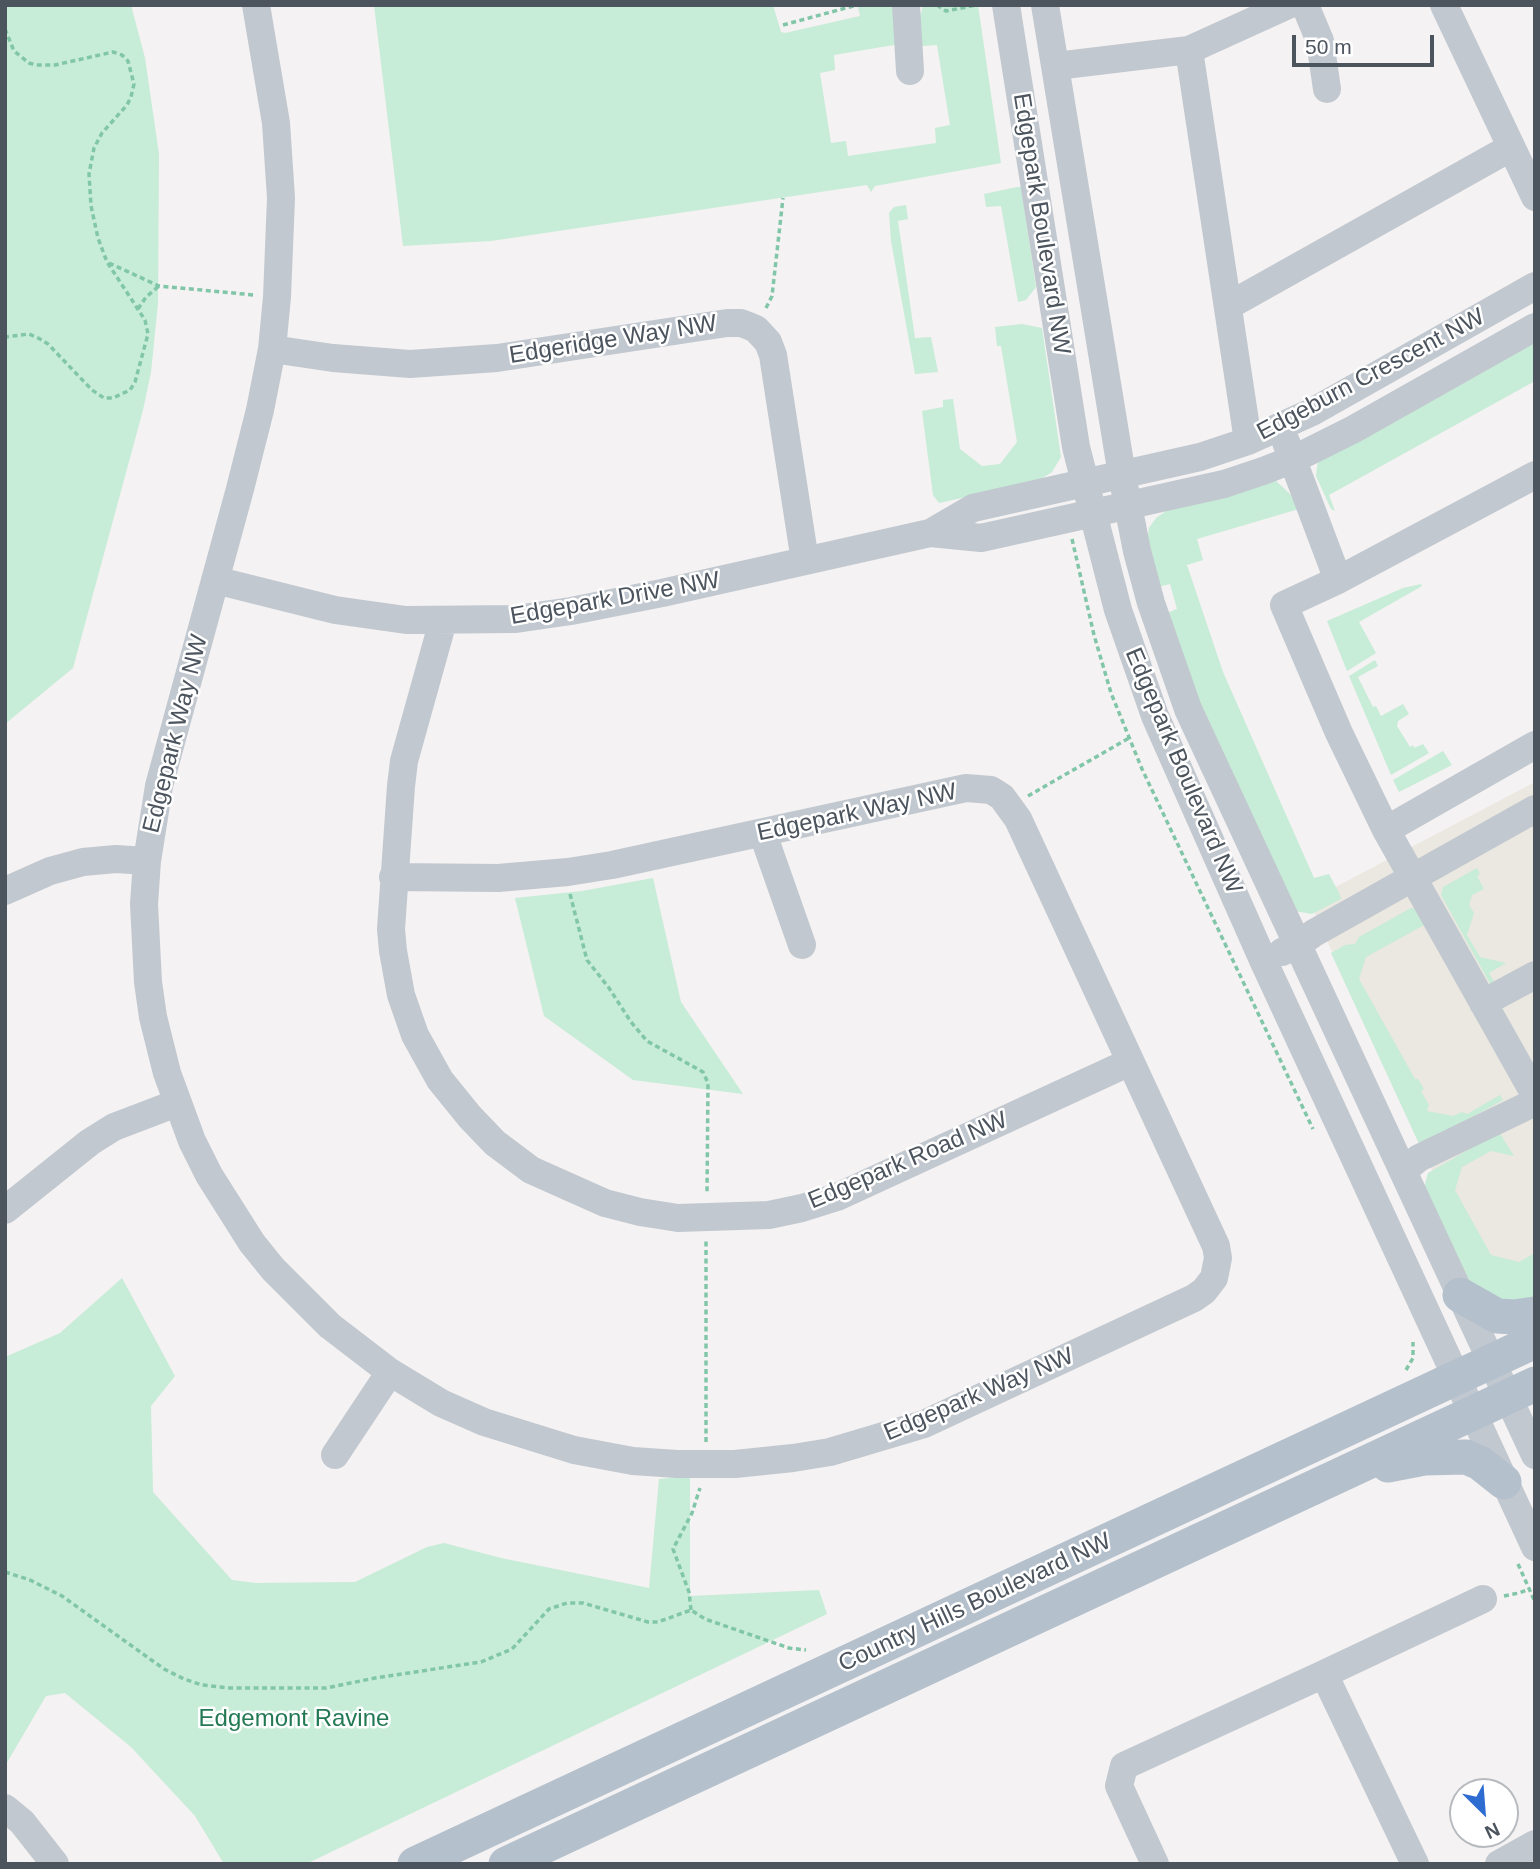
<!DOCTYPE html>
<style>
body{margin:0}
#map{position:relative;width:1540px;height:1869px;overflow:hidden;background:#f4f2f2;font-family:Arial,sans-serif}
canvas{display:block}
.frame{position:absolute;inset:0;border:7px solid #4c545e;pointer-events:none}
.north{position:absolute;left:1449px;top:1778px;width:70px;height:70px;box-sizing:border-box;background:#fff;border:2px solid #b7bbbf;border-radius:50%;rotate:155deg;font-size:19px;font-weight:700;line-height:28px;text-align:center;color:#4c545e}
.north::after{content:'';display:block;margin:auto;width:24px;height:32px;background:#2f6cd2;clip-path:polygon(50% 0,100% 100%,50% 72%,0 100%)}
.scale{position:absolute;left:1292px;top:35px;width:142px;height:32px;box-sizing:border-box;border:4px solid #4c545e;border-top:0;padding-left:9px;font-size:21px;line-height:24px;white-space:nowrap;color:#4c545e;-webkit-text-stroke:5px #fff;paint-order:stroke}
</style>
<div id="map">
<canvas width="1540" height="1869"></canvas>
<div class="frame"></div>
<div class="north">N</div>
<div class="scale">50 m</div>
</div>
<script>
const g = document.querySelector('canvas').getContext('2d');
g.lineJoin = 'round';
function fillPath(path, color) { g.fillStyle = color; g.fill(path, 'evenodd'); }
const poly = rows => new Path2D(rows.map(r => 'M' + r).join(''));
function stroke(path, color, width, dash) { g.strokeStyle = color; g.lineWidth = width; g.lineCap = dash ? 'butt' : 'round'; g.setLineDash(dash || []); g.stroke(path); }
function label(font, color, halo, rows, align = 'center') {
  g.font = font + ' Arial,sans-serif'; g.lineWidth = 5; g.setLineDash([]); g.textBaseline = 'middle'; g.strokeStyle = halo; g.fillStyle = color; for (const [text, x, y, turn = 0] of rows) {
    g.save(); g.translate(x, y); g.rotate((+turn || 0) * Math.PI / 180); g.textAlign = isNaN(turn) ? turn : align; if (halo) g.strokeText(text, 0, 0); g.fillText(text, 0, 0); g.restore();
  }
}
const commercial = poly([
 [1535,782,1535,1289,1502,1301,1436,1179,1309,901]
]);
const green = poly([
 [5,5,131,5,145,58,159,154,158,303,151,372,143,410,73,668,5,724],
 [374,5,773,5,781,32,785,33,860,16,858,7,897,5,900,44,834,55,835,70,820,73,831,143,846,141,848,156,936,143,935,128,950,125,937,45,922,46,919,20,923,6,978,5,1001,163,875,186,871,192,867,185,491,241,403,246],
 [1017,187,1021,187,1036,287,1026,300,1018,302,1001,206,986,207,984,194],
 [906,205,908,219,898,221,915,338,931,337,938,372,915,374,891,241,889,213,894,207],
 [1022,324,1042,328,1061,457,1052,472,1038,481,939,503,933,495,922,411,943,407,943,400,953,399,960,449,982,466,1000,464,1017,442,1001,346,997,346,995,327],
 [1535,340,1535,381,1329,495,1335,511,1331,509,1316,476,1318,460],
 [1274,479,1290,494,1299,509,1197,539,1203,560,1187,565,1223,672,1314,878,1329,874,1339,893,1341,899,1312,914,1295,911,1195,692,1167,613,1177,609,1170,584,1158,587,1147,542,1149,528,1156,518,1169,509],
 [1421,584,1422,586,1359,622,1376,653,1347,671,1327,621,1403,588],
 [1375,660,1378,666,1358,677,1373,707,1376,706,1381,716,1403,704,1409,714,1398,721,1397,726,1410,747,1413,745,1414,748,1423,744,1429,753,1391,775,1349,676],
 [1443,751,1452,765,1399,792,1393,780],
 [1477,868,1480,874,1477,876,1484,889,1472,895,1469,905,1474,913,1467,935,1480,957,1506,963,1489,973,1497,987,1493,989,1441,895,1443,887],
 [653,878,681,1002,743,1094,633,1080,544,1016,515,898,582,891],
 [1411,908,1416,909,1426,924,1366,957,1359,979,1415,1079,1418,1079,1424,1089,1421,1091,1429,1105,1427,1111,1453,1116,1462,1112,1467,1114,1500,1095,1503,1100,1420,1146,1331,953,1345,945,1355,944,1359,937],
 [1499,1132,1514,1156,1491,1151,1462,1167,1455,1190,1491,1255,1519,1262,1535,1253,1535,1308,1510,1311,1471,1285,1424,1188,1428,1173],
 [122,1278,175,1376,151,1406,153,1492,232,1580,256,1583,355,1582,427,1547,444,1543,501,1558,649,1588,659,1479,690,1476,690,1596,819,1590,827,1614,306,1864,224,1864,195,1816,131,1747,65,1693,46,1696,5,1766,5,1357,60,1333]
]);
const path = poly([
 [937,5,946,11,977,5],
 [783,25,857,5],
 [5,29,14,51,29,63,36,65,55,65,113,52,122,55,128,61,134,84,131,97,127,105,102,133,94,148,89,174,91,206,98,238,107,262,145,320,148,334,135,382,130,390,113,398,104,398,92,390,48,344,40,339,29,334,5,337],
 [109,263,159,286,254,295],
 [766,308,772,296,783,198],
 [138,309,146,297,159,286],
 [1072,539,1094,635,1111,693,1142,769,1313,1129],
 [1028,796,1129,738],
 [570,894,587,960,609,988,631,1022,647,1041,703,1072,708,1083,707,1194],
 [1406,1370,1413,1358,1413,1342],
 [706,1442,706,1240],
 [1518,1564,1535,1602],
 [5,1572,30,1580,62,1596,164,1669,184,1679,202,1685,230,1688,326,1688,375,1678,481,1662,512,1649,549,1609,567,1603,583,1603,648,1622,658,1622,691,1610,705,1619,789,1648,806,1650],
 [1504,1596,1519,1593,1529,1589],
 [691,1610,689,1592,673,1549,692,1513,700,1488]
]);
const minor = poly([
 [256,5,276,123,281,198,277,297,272,349,260,410,240,489,159,786,147,861,144,904,148,982,153,1017,167,1073,192,1141,209,1175,252,1243,273,1269,330,1326,390,1372,441,1403,484,1422,574,1450,633,1461,677,1464,735,1464,793,1458,830,1452,924,1424,1194,1298,1204,1291,1214,1278,1218,1258,1216,1246,1018,819,1002,797,991,790,966,788,612,865,568,872,498,878,393,877],
 [906,5,910,71],
 [1006,5,1076,447,1118,610,1155,716,1263,960,1535,1547],
 [1045,5,1122,475,1137,551,1151,603,1188,709,1535,1455],
 [1305,5,1320,41,1327,89],
 [1444,5,1535,197],
 [1189,50,1248,441],
 [1056,66,1189,50,1288,5],
 [1228,306,1510,148],
 [272,349,333,358,410,364,497,358,727,323,741,323,749,326,756,329,768,342,773,355,805,561],
 [1286,442,1338,580],
 [1535,475,1338,580,1284,605,1339,733,1386,830,1535,745],
 [930,533,981,538,1224,484,1263,471,1294,459,1354,429,1535,327],
 [215,580,335,610,406,620,516,619,571,611,662,593,930,533,973,508,1200,457,1248,441,1312,412,1535,286],
 [443,621,404,761,401,786,391,929,393,951,401,995,415,1035,440,1080,470,1117,495,1143,531,1170,605,1203,640,1212,678,1218,769,1215,802,1208,837,1197,1130,1062],
 [1386,830,1535,1095],
 [763,834,802,945],
 [5,891,50,871,83,862,116,859,147,861],
 [1282,952,1297,945,1314,933,1535,809],
 [1483,1003,1535,975],
 [1403,1171,1419,1158,1535,1102],
 [5,1210,90,1142,114,1127,177,1103],
 [335,1455,390,1372],
 [1324,1674,1483,1599],
 [5,1808,22,1822,55,1864],
 [1155,1864,1119,1786,1124,1766,1324,1674,1415,1864],
 [1499,1864,1535,1844]
]);
const major = poly([
 [1460,1295,1497,1316,1514,1317,1535,1314],
 [1388,1465,1424,1458,1466,1457,1480,1463,1504,1482],
 [415,1864,1535,1341],
 [506,1864,1535,1384]
]);
const streetNames = [
 ["Edgepark Boulevard NW",1041,224,81],
 ["Edgeridge Way NW",613,340,-9],
 ["Edgeburn Crescent NW",1371,375,-28],
 ["Edgepark Drive NW",615,599,-10],
 ["Edgepark Way NW",176,734,-76],
 ["Edgepark Boulevard NW",1183,771,67],
 ["Edgepark Way NW",857,813,-12],
 ["Edgepark Road NW",908,1161,-23],
 ["Edgepark Way NW",979,1395,-23],
 ["Country Hills Boulevard NW",975,1603,-25]
];
const parkNames = [
 ["Edgemont Ravine",294,1719]
];
fillPath(commercial, '#eae8e0');
fillPath(green, '#c7ecd7');
stroke(path, '#82c6a9', 3.5, [5, 3.5]);
stroke(minor, '#c2c8cf', 28);
stroke(major, '#b5c0cd', 35);
label('24px', '#4c545e', '#fff', streetNames);
label('24px', '#227953', '#fff', parkNames);
</script>
